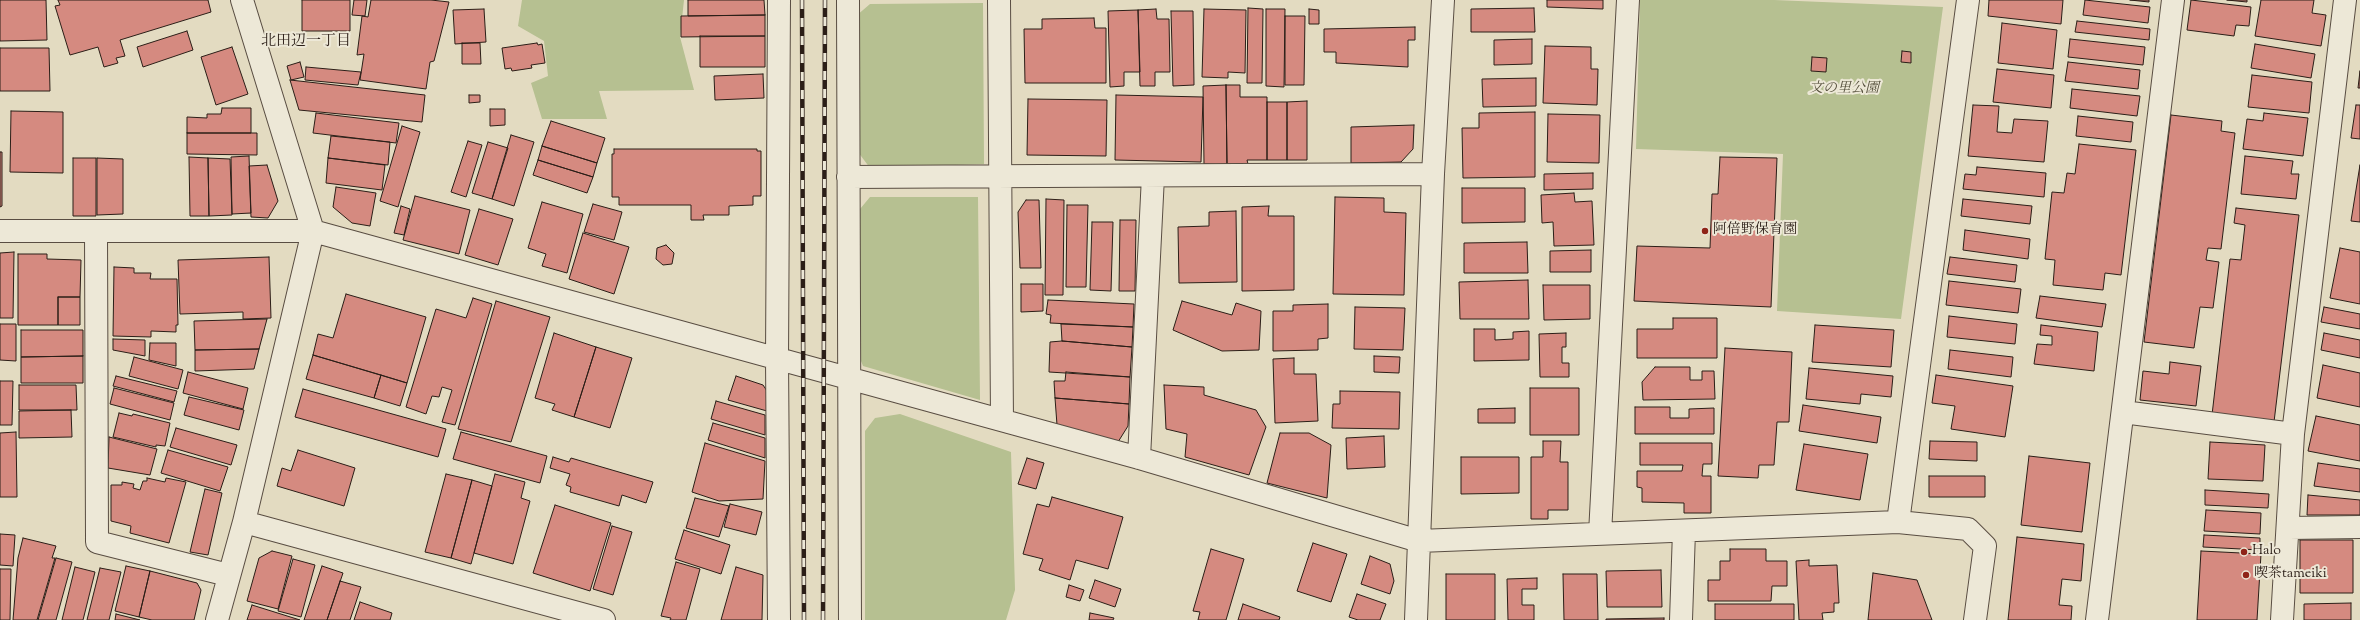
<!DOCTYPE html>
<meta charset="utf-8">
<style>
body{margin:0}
canvas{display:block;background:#e3dbc1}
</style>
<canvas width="2360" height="620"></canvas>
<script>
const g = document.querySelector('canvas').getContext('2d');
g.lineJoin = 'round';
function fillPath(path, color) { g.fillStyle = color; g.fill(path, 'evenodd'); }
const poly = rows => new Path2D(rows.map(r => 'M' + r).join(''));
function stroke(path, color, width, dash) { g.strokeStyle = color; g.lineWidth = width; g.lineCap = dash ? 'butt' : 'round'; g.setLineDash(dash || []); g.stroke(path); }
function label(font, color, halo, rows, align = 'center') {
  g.font = font + ' "Sorts Mill Goudy","Noto Serif JP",serif'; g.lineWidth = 4; g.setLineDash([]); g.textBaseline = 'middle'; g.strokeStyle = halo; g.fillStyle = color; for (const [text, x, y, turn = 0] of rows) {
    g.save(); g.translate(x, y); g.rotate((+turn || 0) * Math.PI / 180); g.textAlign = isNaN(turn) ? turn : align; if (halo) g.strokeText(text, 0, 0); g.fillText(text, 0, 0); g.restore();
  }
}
const green = poly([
 [522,0,684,0,680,37,694,90,599,91,607,119,542,119,531,83,548,76,544,41,518,26],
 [1640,0,1774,0,1943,7,1901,319,1777,311,1783,154,1636,149],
 [983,3,984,164,870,168,858,152,856,16,870,4],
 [870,197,978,197,980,400,863,366,859,356,860,209],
 [900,414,1011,452,1015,590,1006,620,865,620,865,431,875,418]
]);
const building = poly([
 [0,0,46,0,47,40,0,41,0,0],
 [58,0,208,0,211,12,120,40,125,56,116,58,118,63,104,67,98,47,70,55,55,6,60,5,58,0],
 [302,0,350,0,350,31,302,31,302,0],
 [354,0,367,0,365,16,352,15,354,0],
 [371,0,431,0,449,2,434,61,430,62,426,89,360,80,364,54,357,55,362,16,368,17,371,0],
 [688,0,764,0,765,15,688,16,688,0],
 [1547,0,1603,0,1603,9,1547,7,1547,0],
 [1989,0,2063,0,2061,24,1988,16,1989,0],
 [2085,0,2150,7,2148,23,2083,15,2085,0],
 [2130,0,2149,0,2149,2,2130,0],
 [2191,0,2251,7,2249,26,2236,25,2234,36,2187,30,2191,0],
 [2227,0,2247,0,2247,2,2227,0],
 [2261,0,2314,0,2312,13,2326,15,2321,46,2255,36,2261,0],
 [1248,8,1263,9,1262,83,1247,83,1248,8],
 [1534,8,1535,32,1471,32,1471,9,1534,8],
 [484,9,486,42,455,44,453,10,484,9],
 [1156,9,1157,19,1169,19,1170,72,1155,72,1155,86,1140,86,1138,10,1156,9],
 [1204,9,1246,10,1245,73,1228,72,1228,78,1202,77,1204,9],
 [1266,9,1285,9,1284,87,1266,86,1266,9],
 [1309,9,1319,10,1319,24,1309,24,1309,9],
 [1138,10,1140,72,1124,72,1124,86,1110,87,1108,11,1138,10],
 [1171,11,1193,11,1194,85,1173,86,1171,11],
 [765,15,765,36,681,37,681,16,765,15],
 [1285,16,1305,16,1304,85,1285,85,1285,16],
 [1094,18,1095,28,1106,28,1106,83,1025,83,1024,29,1042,29,1042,19,1094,18],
 [2077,21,2150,29,2149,40,2075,32,2077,21],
 [2002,23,2057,30,2053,69,1998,63,2002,23],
 [1415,27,1415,40,1408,40,1408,67,1336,63,1336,52,1324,52,1324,29,1415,27],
 [187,31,193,50,143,67,137,47,187,31],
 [700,36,765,36,765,67,700,67,700,36],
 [1532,39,1532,64,1494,65,1494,40,1532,39],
 [2070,39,2145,47,2143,65,2068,57,2070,39],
 [462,43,480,43,481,64,462,64,462,43],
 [537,43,538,45,542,44,545,63,531,65,532,68,512,71,511,68,505,69,502,48,537,43],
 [2255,44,2315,54,2311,78,2251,68,2255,44],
 [1545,46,1591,47,1591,69,1598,69,1597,105,1543,103,1545,46],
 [232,47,248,94,216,105,201,57,232,47],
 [0,48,49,48,50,91,0,91,0,48],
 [1902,51,1911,52,1911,63,1901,62,1902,51],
 [1812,57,1827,58,1826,72,1811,71,1812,57],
 [300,62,304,77,291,80,287,66,300,62],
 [2068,62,2140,70,2138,89,2065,81,2068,62],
 [306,67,361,72,358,85,305,80,306,67],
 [1997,69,2054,75,2051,108,1993,102,1997,69],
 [2360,71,2360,88,2358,88,2360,71],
 [763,74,764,98,715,100,714,76,763,74],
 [2252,75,2312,82,2309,113,2248,107,2252,75],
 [1536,78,1536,106,1483,107,1482,79,1536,78],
 [290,80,425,95,422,122,299,110,290,80],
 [1226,85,1227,165,1204,164,1203,86,1226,85],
 [1226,85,1240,85,1240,97,1267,97,1267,160,1247,160,1248,164,1227,165,1226,85],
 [2072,89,2140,96,2137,116,2070,108,2072,89],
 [469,95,480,95,480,102,469,103,469,95],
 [1116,95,1203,97,1201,162,1115,160,1116,95],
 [1028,99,1107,100,1106,156,1027,155,1028,99],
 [1307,101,1307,160,1287,160,1287,102,1307,101],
 [1267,102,1287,102,1287,160,1267,160,1267,102],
 [1973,105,1999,106,1997,132,2012,133,2014,119,2048,121,2044,162,1968,156,1973,105],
 [2356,105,2360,105,2360,139,2351,138,2356,105],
 [222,108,251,108,251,133,187,133,187,117,207,118,207,114,221,114,222,108],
 [490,109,505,109,505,125,490,126,490,109],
 [11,111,63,112,63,173,10,172,11,111],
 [1535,112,1535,177,1463,178,1462,128,1479,128,1479,113,1535,112],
 [316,113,399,123,396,143,313,133,316,113],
 [2264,113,2308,118,2303,156,2243,149,2247,119,2263,121,2264,113],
 [1548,114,1600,115,1599,163,1547,162,1548,114],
 [2171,115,2222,121,2221,131,2235,133,2221,249,2208,248,2206,260,2219,262,2213,308,2200,307,2194,348,2144,342,2171,115],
 [2078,116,2133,122,2131,142,2076,136,2078,116],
 [551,121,605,138,597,163,542,146,551,121],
 [1414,125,1413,149,1401,162,1351,163,1351,127,1414,125],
 [402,126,420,132,398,207,380,201,402,126],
 [187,133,257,133,257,155,187,154,187,133],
 [511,135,534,142,514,206,492,199,511,135],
 [331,136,390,142,388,165,328,158,331,136],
 [468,141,482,145,466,197,451,192,468,141],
 [488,142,508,148,492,199,472,193,488,142],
 [2079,144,2136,150,2121,275,2105,273,2103,290,2053,285,2055,260,2045,259,2052,192,2064,193,2067,173,2075,174,2079,144],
 [542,146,597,163,593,177,538,160,542,146],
 [614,149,757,149,757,151,761,151,761,196,753,196,753,205,729,206,729,215,703,215,704,220,691,220,691,205,619,205,619,197,612,197,612,154,614,154,614,149],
 [0,152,2,152,2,206,0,207,0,152],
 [249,156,251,213,232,214,231,157,249,156],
 [2245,156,2293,161,2291,174,2299,174,2296,199,2241,194,2245,156],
 [189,157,208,158,209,216,190,216,189,157],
 [1720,157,1777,158,1771,307,1634,301,1637,246,1710,248,1712,194,1718,194,1720,157],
 [73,158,96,158,96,216,73,216,73,158],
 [97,158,123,159,123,214,97,215,97,158],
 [208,158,230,159,232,215,209,216,208,158],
 [328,158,385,165,382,190,326,183,328,158],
 [538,160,593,177,587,193,533,175,538,160],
 [267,165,278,201,268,218,251,217,249,166,267,165],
 [2360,165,2360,222,2351,221,2360,165],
 [1977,167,2046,173,2044,197,1963,189,1965,174,1976,175,1977,167],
 [1593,173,1593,189,1544,190,1544,174,1593,173],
 [336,187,376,193,370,226,352,223,333,207,336,187],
 [1462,188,1525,188,1525,222,1462,223,1462,188],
 [1574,193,1575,202,1592,201,1594,245,1554,246,1553,222,1542,223,1541,195,1574,193],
 [415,196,470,210,459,254,403,240,415,196],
 [1335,197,1384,198,1384,212,1406,213,1404,295,1333,294,1335,197],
 [1046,199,1064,200,1063,295,1045,295,1046,199],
 [1963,199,2032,206,2030,224,1961,216,1963,199],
 [1026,200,1039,200,1041,268,1020,268,1018,212,1026,200],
 [542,202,583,214,567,273,542,266,546,254,528,248,542,202],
 [593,204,622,212,614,240,584,232,593,204],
 [1067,205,1088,205,1086,287,1066,287,1067,205],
 [401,206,410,209,404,235,394,233,401,206],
 [1269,206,1268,216,1294,216,1294,290,1242,291,1242,207,1269,206],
 [2236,208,2299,215,2274,422,2212,415,2230,259,2241,260,2245,225,2234,223,2236,208],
 [479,209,513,219,498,265,465,255,479,209],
 [1236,211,1237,282,1179,283,1178,227,1209,226,1209,212,1236,211],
 [1120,220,1136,220,1135,291,1119,291,1120,220],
 [1092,222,1113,222,1111,291,1090,290,1092,222],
 [1965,230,2030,239,2028,259,1963,250,1965,230],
 [583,233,629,247,614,294,569,279,583,233],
 [1527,242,1528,273,1464,273,1464,243,1527,242],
 [666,245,674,253,672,264,663,265,656,259,657,248,666,245],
 [2340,248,2360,252,2360,304,2330,298,2340,248],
 [1591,250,1591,272,1550,272,1550,251,1591,250],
 [14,252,13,318,0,318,0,253,14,252],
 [18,254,47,254,47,259,81,260,80,297,58,297,58,325,18,325,18,254],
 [269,257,271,318,243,319,243,312,180,314,178,260,269,257],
 [1950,257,2017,265,2015,282,1947,274,1950,257],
 [114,267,134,268,134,273,151,273,150,279,177,279,178,325,176,325,176,332,151,331,151,337,113,336,114,267],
 [1528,280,1529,319,1460,319,1459,282,1528,280],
 [1949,281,2021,289,2018,313,1946,305,1949,281],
 [1021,284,1043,284,1043,311,1021,312,1021,284],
 [1543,285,1590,285,1590,319,1544,320,1543,285],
 [346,294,426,317,407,383,313,355,318,334,333,338,346,294],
 [2040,296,2106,304,2102,327,2036,318,2040,296],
 [58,297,80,297,80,325,58,325,58,297],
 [473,298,492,304,455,425,442,422,452,390,442,387,439,397,432,396,426,414,406,407,436,309,466,318,473,298],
 [1048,300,1134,304,1133,327,1050,323,1051,315,1046,314,1048,300],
 [496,301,550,317,511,442,458,429,496,301],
 [1182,301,1232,315,1236,303,1261,311,1259,350,1222,351,1173,330,1182,301],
 [1328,304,1328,338,1318,339,1318,350,1273,351,1273,311,1293,311,1293,305,1328,304],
 [1355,307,1405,308,1403,350,1354,349,1355,307],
 [2324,307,2360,314,2360,329,2321,322,2324,307],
 [1949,316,2017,324,2015,344,1947,337,1949,316],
 [1673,318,1717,318,1717,358,1637,358,1637,329,1673,329,1673,318],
 [267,319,259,349,195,350,194,321,267,319],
 [0,324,16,324,16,361,0,360,0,324],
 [1061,324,1133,327,1132,347,1062,341,1061,324],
 [1815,325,1894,330,1891,367,1812,362,1815,325],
 [2041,325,2098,332,2094,371,2034,364,2037,344,2052,345,2052,336,2040,335,2041,325],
 [1474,329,1495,329,1495,340,1513,339,1513,332,1529,331,1529,360,1474,361,1474,329],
 [21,330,83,330,83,356,21,357,21,330],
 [554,333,596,347,574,417,552,410,555,404,535,398,554,333],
 [1566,333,1566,347,1562,347,1562,363,1569,363,1569,377,1540,377,1539,334,1566,333],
 [2324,333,2360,340,2360,358,2321,350,2324,333],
 [113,339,145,340,145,356,113,350,113,339],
 [1062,341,1132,347,1130,377,1049,372,1050,342,1062,341],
 [150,343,176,343,176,366,149,360,150,343],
 [596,347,632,358,610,428,574,417,596,347],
 [1725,348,1792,352,1789,422,1777,422,1774,465,1759,465,1758,478,1718,476,1725,348],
 [259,349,254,369,195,371,195,350,259,349],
 [1950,350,2013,357,2011,377,1948,369,1950,350],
 [313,355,381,375,374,398,306,379,313,355],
 [83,356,83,383,21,383,21,357,83,356],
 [1374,356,1400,357,1399,373,1374,372,1374,356],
 [134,357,183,370,178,389,129,376,134,357],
 [1294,358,1294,374,1316,374,1318,421,1275,423,1273,359,1294,358],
 [2170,362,2201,366,2196,406,2140,400,2143,371,2169,374,2170,362],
 [2323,365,2360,373,2360,407,2317,398,2323,365],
 [1655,367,1690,367,1690,380,1702,380,1702,371,1714,371,1715,399,1643,400,1642,382,1655,367],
 [1809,368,1893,376,1891,397,1861,394,1860,404,1806,399,1809,368],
 [188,372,248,388,243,409,183,393,188,372],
 [1066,372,1130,377,1129,404,1055,398,1054,381,1065,381,1066,372],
 [381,375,407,383,400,406,374,398,381,375],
 [1936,375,2013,386,2005,437,1951,429,1955,406,1932,403,1936,375],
 [116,376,177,391,174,402,113,386,116,376],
 [736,376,763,385,767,391,767,411,728,400,736,376],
 [0,381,13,381,12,425,0,425,0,381],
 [19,385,76,385,77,410,19,410,19,385],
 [1164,385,1204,387,1204,395,1256,410,1266,427,1249,475,1185,457,1187,434,1166,429,1164,385],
 [114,388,174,403,170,420,110,404,114,388],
 [1530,388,1579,388,1579,435,1530,435,1530,388],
 [303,389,446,429,438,457,295,417,303,389],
 [1340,391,1400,392,1399,429,1332,428,1333,404,1340,404,1340,391],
 [189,397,244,410,239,430,184,415,189,397],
 [1055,398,1129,404,1128,426,1118,442,1057,425,1055,398],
 [716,401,765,415,765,435,711,419,716,401],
 [1803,405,1881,417,1877,443,1799,431,1803,405],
 [1635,407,1670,407,1670,418,1689,418,1689,409,1714,408,1714,434,1635,434,1635,407],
 [1515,408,1515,423,1478,423,1478,409,1515,408],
 [71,410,72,437,19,438,19,411,71,410],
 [119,413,132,416,133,414,170,423,165,446,156,445,156,447,113,437,119,413],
 [2316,416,2360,425,2360,461,2308,451,2316,416],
 [713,423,765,438,765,458,708,440,713,423],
 [176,428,237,445,231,465,170,447,176,428],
 [16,432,17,497,0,497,0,433,16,432],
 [461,432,547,456,540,483,453,459,461,432],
 [1280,433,1309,433,1331,445,1327,498,1267,483,1280,433],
 [1384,436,1385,467,1347,469,1346,438,1384,436],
 [109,437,157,449,150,475,108,468,109,437],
 [1543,441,1561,441,1560,462,1568,462,1568,510,1548,510,1548,519,1531,519,1531,457,1543,457,1543,441],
 [1930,441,1977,442,1977,461,1929,459,1930,441],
 [2210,442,2265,445,2263,481,2208,479,2210,442],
 [705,443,765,461,763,499,719,501,692,492,705,443],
 [1640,443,1712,443,1712,464,1703,464,1702,476,1711,476,1711,513,1684,513,1684,503,1642,502,1642,488,1637,487,1637,471,1682,471,1683,465,1640,465,1640,443],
 [1804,444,1868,454,1860,500,1796,490,1804,444],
 [168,450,228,467,220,491,161,473,168,450],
 [298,450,355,468,344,506,277,486,282,468,291,471,298,450],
 [2029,456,2090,463,2082,532,2021,525,2029,456],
 [553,457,569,462,571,458,653,482,646,503,622,495,619,506,570,492,571,487,566,485,570,474,550,468,553,457],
 [1461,457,1519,457,1519,493,1461,494,1461,457],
 [1027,458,1044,463,1036,489,1018,484,1027,458],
 [2318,463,2360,469,2360,492,2314,486,2318,463],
 [446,474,472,480,451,558,425,552,446,474],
 [495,474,525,482,521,498,530,501,513,564,474,553,495,474],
 [1929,476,1985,476,1985,497,1929,497,1929,476],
 [147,478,165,482,166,478,186,482,169,543,130,533,131,526,111,521,111,485,122,485,122,482,134,484,133,488,140,490,143,481,147,481,147,478],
 [472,480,492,486,471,564,451,558,472,480],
 [205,489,222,493,208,555,190,552,205,489],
 [2205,490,2269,494,2268,508,2205,505,2205,490],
 [2308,495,2360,500,2360,515,2307,515,2308,495],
 [1052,497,1123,517,1108,569,1076,560,1070,580,1039,570,1043,559,1023,554,1037,504,1049,507,1052,497],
 [695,498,729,506,719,537,686,528,695,498],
 [730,504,762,512,756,535,724,527,730,504],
 [555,505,611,523,590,591,533,573,555,505],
 [2206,510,2261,513,2260,534,2204,531,2206,510],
 [612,526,632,532,613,595,593,589,612,526],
 [684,530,730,545,721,574,675,559,684,530],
 [0,534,15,535,13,566,0,565,0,534],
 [2204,535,2260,538,2260,550,2203,547,2204,535],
 [2017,537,2084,544,2081,581,2062,579,2059,605,2072,606,2071,620,2008,620,2017,537],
 [23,538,56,546,52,558,55,558,37,620,13,620,18,558,23,538],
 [2300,540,2353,540,2353,593,2300,593,2300,540],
 [1313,543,1347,554,1331,602,1297,591,1313,543],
 [1211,549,1244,559,1226,620,1198,620,1200,612,1193,611,1211,549],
 [1730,549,1766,549,1766,561,1787,561,1787,586,1772,586,1771,601,1708,601,1708,580,1720,580,1720,561,1730,561,1730,549],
 [272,551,292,556,278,609,247,601,259,558,272,551],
 [2201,551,2261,554,2257,620,2197,620,2201,551],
 [1370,556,1390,564,1394,581,1390,594,1361,584,1370,556],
 [56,558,72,562,56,620,38,620,56,558],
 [293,559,315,565,301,617,278,611,293,559],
 [1809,560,1809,566,1837,565,1839,603,1834,603,1834,612,1822,613,1823,620,1799,620,1796,561,1809,560],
 [676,562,700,569,686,620,670,620,671,618,661,616,676,562],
 [126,566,150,571,139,617,115,611,126,566],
 [322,566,343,573,327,620,304,620,322,566],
 [75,567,95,572,83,620,62,620,75,567],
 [736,567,763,575,762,620,721,620,736,567],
 [100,568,121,572,109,620,87,620,100,568],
 [0,569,11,569,10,620,0,620,0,569],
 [1661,570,1662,607,1607,607,1606,571,1661,570],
 [150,571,197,583,201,590,194,620,152,620,139,617,150,571],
 [1873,573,1917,580,1932,620,1868,620,1873,573],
 [1446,574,1495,574,1495,620,1446,620,1446,574],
 [1563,574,1597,574,1598,620,1564,620,1563,574],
 [1537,578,1537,589,1522,589,1522,605,1534,605,1534,620,1508,620,1507,579,1537,578],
 [1095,580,1121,589,1115,607,1089,598,1095,580],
 [340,581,361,587,350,620,327,620,340,581],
 [1069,585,1084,590,1080,601,1066,597,1069,585],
 [1357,594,1386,604,1380,620,1358,620,1349,617,1357,594],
 [360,602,392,613,390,620,354,620,360,602],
 [2351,603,2351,620,2304,620,2304,604,2351,603],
 [1243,604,1280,617,1279,620,1238,620,1243,604],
 [1715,604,1794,604,1794,620,1715,620,1715,604],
 [252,605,300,620,247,620,252,605],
 [1090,613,1114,618,1113,620,1089,620,1090,613],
 [116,614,140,620,115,620,116,614],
 [1664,618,1664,620,1606,620,1606,619,1664,618]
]);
const minor = poly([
 [779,0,777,359,779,620],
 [848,0,850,620],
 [999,0,1002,420],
 [848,177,1433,174],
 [0,231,313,231,1139,458,1419,541,1898,522,1968,529,1985,546,1975,620],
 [96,231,97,542,228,575],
 [2123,412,2293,434],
 [1139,458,1153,176],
 [244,522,604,620],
 [1898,522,1968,0],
 [2289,528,2360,527],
 [1600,534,1628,0],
 [217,620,244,522,313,231,242,0],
 [1416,620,1433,174,1443,0],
 [1681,620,1684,531],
 [2097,620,2173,0],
 [2282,620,2293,434,2345,0]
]);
const rail = poly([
 [802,0,804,620],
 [823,620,825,0]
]);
const markers = [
 [1705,231,4,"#8f2418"],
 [2244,552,4,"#8f2418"],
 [2246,575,4,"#8f2418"]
];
const parkNames = [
 ["文の里公園",1844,90]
];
const poiNames = [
 ["阿倍野保育園",1713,231],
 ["Halo",2252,552],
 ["喫茶tameiki",2254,575]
];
const neighbourhoodNames = [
 ["北田辺一丁目",306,42]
];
fillPath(green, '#b6c091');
fillPath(building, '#d58a80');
stroke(building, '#2b1e17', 1);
stroke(minor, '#594d42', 24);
stroke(minor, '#ede8d7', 22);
stroke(rail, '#2b1e17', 4.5);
stroke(rail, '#ede8d7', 3, [9]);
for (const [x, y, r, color] of markers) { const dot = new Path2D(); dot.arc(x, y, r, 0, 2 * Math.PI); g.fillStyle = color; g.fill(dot); stroke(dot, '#ede8d7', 1.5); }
label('italic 14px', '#554f3c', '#ede8d7', parkNames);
label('14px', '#2b1e17', '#ede8d7', poiNames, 'left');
label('15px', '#2b1e17', '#ede8d7', neighbourhoodNames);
</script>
